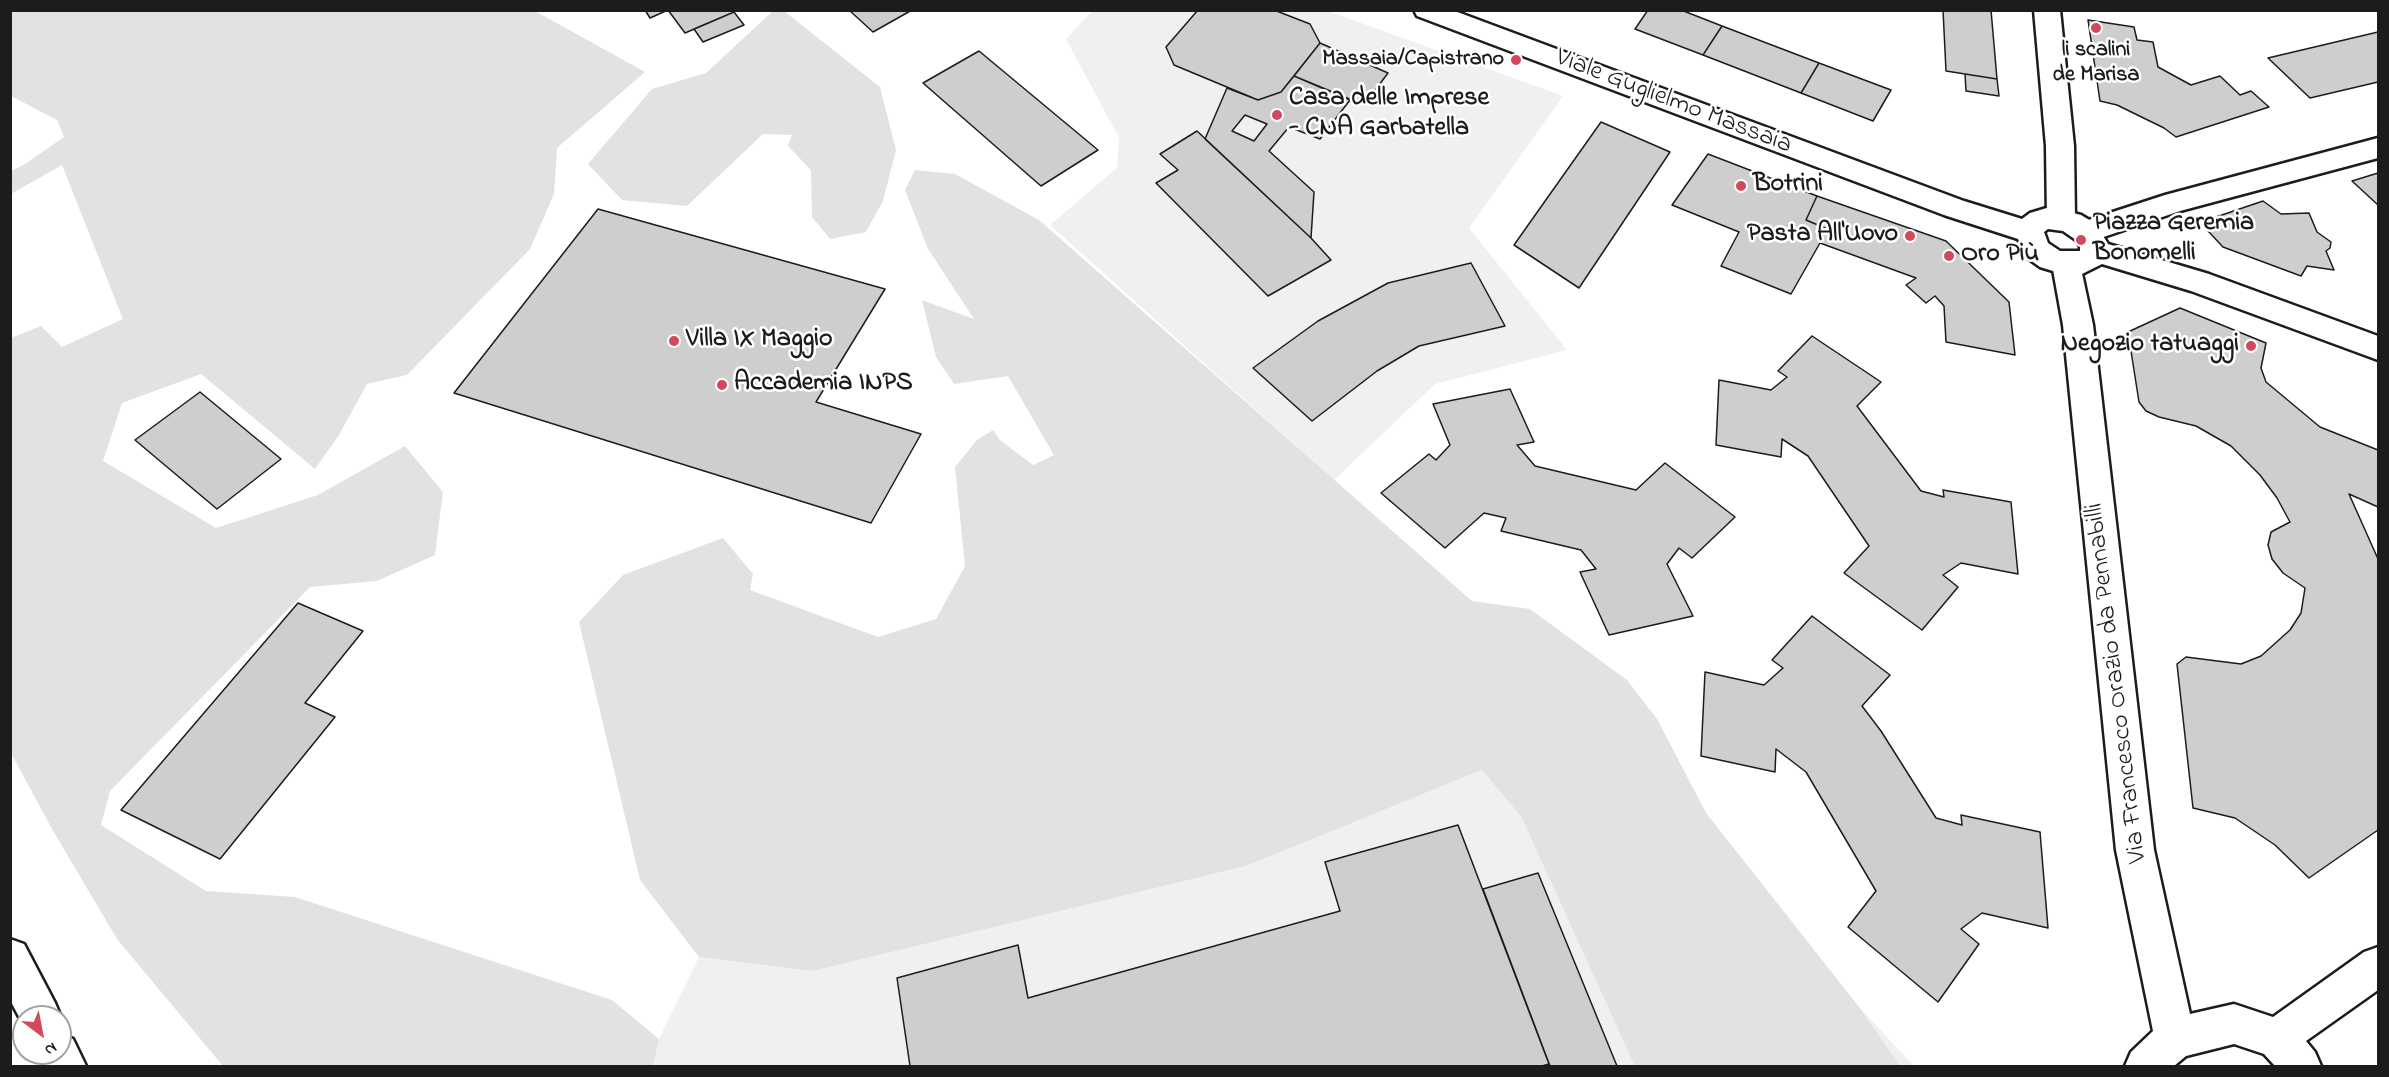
<!DOCTYPE html>
<meta charset="utf-8">
<style>
body{margin:0}
#map{position:relative;width:2389px;height:1077px;overflow:hidden;background:#fff;font-family:"Indie Flower",sans-serif}
canvas{display:block}
.frame{position:absolute;inset:0;border:12px solid #1c1c1c;pointer-events:none}
.north{position:absolute;left:12px;top:1005px;width:60px;height:60px;box-sizing:border-box;background:#fff;border:2px solid #a4a4a4;border-radius:50%;rotate:148deg;font-size:16px;font-weight:700;line-height:24px;text-align:center;color:#1c1c1c}
.north::after{content:'';display:block;margin:auto;width:21px;height:27px;background:#d1495b;clip-path:polygon(50% 0,100% 100%,50% 72%,0 100%)}
</style>
<div id="map">
<canvas width="2389" height="1077"></canvas>
<div class="frame"></div>
<div class="north">N</div>
</div>
<script>
const g = document.querySelector('canvas').getContext('2d');
g.lineJoin = 'round';
function fillPath(path, color) { g.fillStyle = color; g.fill(path, 'evenodd'); }
const poly = rows => new Path2D(rows.map(r => 'M' + r).join(''));
function stroke(path, color, width, dash) { g.strokeStyle = color; g.lineWidth = width; g.lineCap = dash ? 'butt' : 'round'; g.setLineDash(dash || []); g.stroke(path); }
function label(font, color, halo, rows, align = 'center') {
  g.font = font + ' "Indie Flower",sans-serif'; g.lineWidth = 5; g.setLineDash([]); g.textBaseline = 'middle'; g.strokeStyle = halo; g.fillStyle = color; for (const [text, x, y, turn = 0] of rows) {
    g.save(); g.translate(x, y); g.rotate((+turn || 0) * Math.PI / 180); g.textAlign = isNaN(turn) ? turn : align; if (halo) g.strokeText(text, 0, 0); g.fillText(text, 0, 0); g.restore();
  }
}
const built = poly([
 [1092,11,1328,11,1563,96,1469,228,1567,350,1435,384,1334,480,1050,225,1117,168,1119,138,1066,39],
 [1657,719,1706,813,1859,1007,1914,1066,653,1066,659,1039,699,957,813,971,1246,866,1482,770]
]);
const green = poly([
 [11,10,535,11,645,72,557,148,554,194,530,249,407,375,367,384,339,435,315,469,201,374,122,403,103,461,216,528,318,495,405,446,443,492,435,555,377,581,310,587,110,791,101,825,206,891,295,897,612,1000,659,1039,653,1066,223,1066,117,939,52,829,11,753,11,338,41,326,62,347,123,319,62,165,11,194,11,171,25,164,64,137,57,120,11,96],
 [774,10,784,11,880,87,896,150,883,201,866,232,830,239,812,217,811,170,788,146,792,135,763,134,687,206,622,200,588,164,652,89,706,73],
 [915,170,955,174,1039,220,1472,601,1530,609,1627,680,1657,719,1706,813,1859,1007,1900,1066,1635,1066,1521,816,1482,770,1246,866,813,971,699,957,640,880,579,622,623,575,723,538,753,574,750,590,878,637,936,619,965,566,955,467,977,440,993,430,1000,440,1033,465,1054,455,1008,376,954,384,936,357,922,300,974,319,928,249,905,190]
]);
const building = poly([
 [645,10,668,10,650,18,645,10],
 [668,10,733,10,734,12,685,33,668,10],
 [849,10,912,10,873,32,849,10],
 [1198,10,1274,10,1310,24,1320,43,1281,92,1258,100,1174,65,1166,47,1198,10],
 [1648,10,1681,10,1722,26,1703,55,1635,29,1648,10],
 [1943,10,1991,10,1997,79,1946,71,1943,10],
 [734,12,744,25,703,42,694,29,734,12],
 [2088,20,2134,27,2137,40,2153,42,2158,67,2191,85,2220,76,2240,95,2251,91,2269,107,2176,137,2164,128,2117,105,2100,101,2088,20],
 [1722,26,1819,63,1801,93,1703,55,1722,26],
 [2378,32,2378,82,2310,98,2268,58,2378,32],
 [1320,43,1388,73,1364,105,1294,76,1320,43],
 [979,51,1098,150,1041,186,923,83,979,51],
 [1819,63,1891,90,1873,121,1801,93,1819,63],
 [1965,74,1997,79,1999,96,1966,91,1965,74],
 [1294,76,1350,100,1320,139,1289,127,1269,151,1314,192,1311,238,1205,139,1227,88,1258,100,1281,92,1294,76],
 [1245,115,1267,124,1254,141,1232,131,1245,115],
 [1601,122,1670,152,1579,288,1514,245,1601,122],
 [1197,131,1311,238,1331,260,1268,296,1156,183,1178,170,1160,154,1197,131],
 [1708,154,1817,196,1806,220,1825,228,1820,243,1791,294,1721,266,1739,232,1672,205,1708,154],
 [2378,173,2378,205,2352,181,2378,173],
 [1817,196,1946,241,2009,302,2015,355,1946,342,1944,306,1935,296,1926,303,1906,285,1916,278,1820,243,1825,228,1806,220,1817,196],
 [2263,201,2281,214,2309,213,2317,232,2331,242,2330,248,2326,251,2334,270,2307,266,2301,276,2223,247,2208,231,2208,223,2216,217,2263,201],
 [598,209,885,289,816,402,921,434,871,523,454,393,598,209],
 [1471,263,1505,326,1419,346,1377,371,1312,421,1253,368,1318,321,1388,283,1471,263],
 [2180,308,2266,343,2261,368,2266,382,2320,427,2378,450,2378,507,2349,494,2378,559,2378,830,2309,878,2275,845,2235,818,2193,808,2177,664,2186,657,2241,664,2261,656,2290,630,2301,613,2305,588,2283,573,2272,559,2268,545,2271,532,2290,522,2277,498,2260,475,2231,446,2196,426,2159,417,2146,411,2139,402,2128,332,2180,308],
 [1812,336,1881,382,1857,406,1921,491,1944,497,1943,490,2011,502,2018,574,1961,563,1943,575,1958,587,1922,630,1844,573,1869,546,1808,456,1782,439,1781,457,1716,445,1719,380,1771,390,1787,377,1778,371,1812,336],
 [1510,389,1534,442,1517,445,1535,466,1636,490,1665,463,1735,517,1692,558,1679,548,1667,564,1693,616,1609,635,1580,572,1596,569,1581,550,1501,531,1506,518,1484,513,1445,548,1381,493,1429,454,1436,460,1450,445,1433,404,1510,389],
 [200,392,281,459,217,509,135,440,200,392],
 [298,603,363,631,305,703,335,717,220,859,121,810,298,603],
 [1812,616,1890,675,1862,706,1881,731,1936,818,1962,825,1961,815,2040,832,2048,928,1982,913,1961,929,1979,944,1938,1002,1848,927,1876,891,1806,772,1776,749,1775,772,1701,756,1705,672,1764,685,1783,668,1772,660,1812,616],
 [1458,825,1549,1064,1542,1066,910,1066,897,978,1018,945,1028,998,1340,911,1325,862,1458,825],
 [1538,873,1617,1066,1550,1066,1483,889,1538,873]
]);
const street = poly([
 [2034,10,2060,10,2074,146,2075,219,2071,226,2061,230,2051,226,2047,219,2046,146,2034,10],
 [2378,138,2378,158,2180,211,2086,243,2076,240,2072,232,2076,224,2165,195,2378,138],
 [2066,253,2076,256,2080,264,2093,325,2154,850,2190,1014,2234,1004,2273,1017,2364,952,2378,947,2378,990,2306,1041,2315,1052,2321,1066,2275,1066,2264,1054,2234,1044,2186,1056,2174,1066,2125,1066,2131,1052,2153,1031,2116,850,2063,325,2052,264,2056,256,2066,253],
 [10,939,24,944,55,1003,61,1017,60,1019,60,1017,24,1017,24,1026,10,1000,10,939],
 [60,1033,73,1039,86,1066,44,1066,39,1053,60,1053,60,1033]
]);
const secondary = poly([
 [1414,10,1452,10,1964,201,2022,219,2030,213,2050,207,2081,215,2096,224,2108,244,2209,274,2378,336,2378,360,2191,291,2102,264,2080,275,2066,275,2040,267,2026,257,2018,239,1944,215,1417,16,1414,10],
 [2048,229,2063,231,2076,240,2080,246,2080,251,2060,251,2048,243,2044,232,2048,229]
]);
const markers = [
 [2096,28,6,"#d1495b"],
 [1516,60,6,"#d1495b"],
 [1277,115,6,"#d1495b"],
 [1741,186,6,"#d1495b"],
 [1910,236,6,"#d1495b"],
 [2081,240,6,"#d1495b"],
 [1949,256,6,"#d1495b"],
 [674,341,6,"#d1495b"],
 [2251,346,6,"#d1495b"],
 [722,385,6,"#d1495b"]
];
const farPoinames = [
 ["li scalini",2096,51],
 ["de Marisa",2096,76],
 ["Massaia/Capistrano",1504,60,"right"]
];
const poiNames = [
 ["Casa delle Imprese",1289,100],
 ["- CNA Garbatella",1289,130],
 ["Botrini",1753,186],
 ["Piazza Geremia",2093,225],
 ["Bonomelli",2093,255],
 ["Pasta All'Uovo",1898,236,"right"],
 ["Oro Più",1961,256],
 ["Villa IX Maggio",686,341],
 ["Negozio tatuaggi",2239,346,"right"],
 ["Accademia INPS",734,385]
];
const streetNames = [
 ["Viale Guglielmo Massaia",1673,103,21],
 ["Via Francesco Orazio da Pennabilli",2118,683,-97]
];
fillPath(built, '#f0f0f0');
fillPath(green, '#e2e2e2');
fillPath(building, '#cecece');
stroke(building, '#1c1c1c', 1.5);
stroke(street, '#1c1c1c', 5);
stroke(secondary, '#1c1c1c', 5);
fillPath(street, '#fff');
fillPath(secondary, '#fff');
for (const [x, y, r, color] of markers) { const dot = new Path2D(); dot.arc(x, y, r, 0, 2 * Math.PI); g.fillStyle = color; g.fill(dot); stroke(dot, '#fff', 2); }
label('bold 22px', '#1c1c1c', '#fff', farPoinames);
label('bold 26px', '#1c1c1c', '#fff', poiNames, 'left');
label('26px', '#1c1c1c', '#fff', streetNames);
</script>
